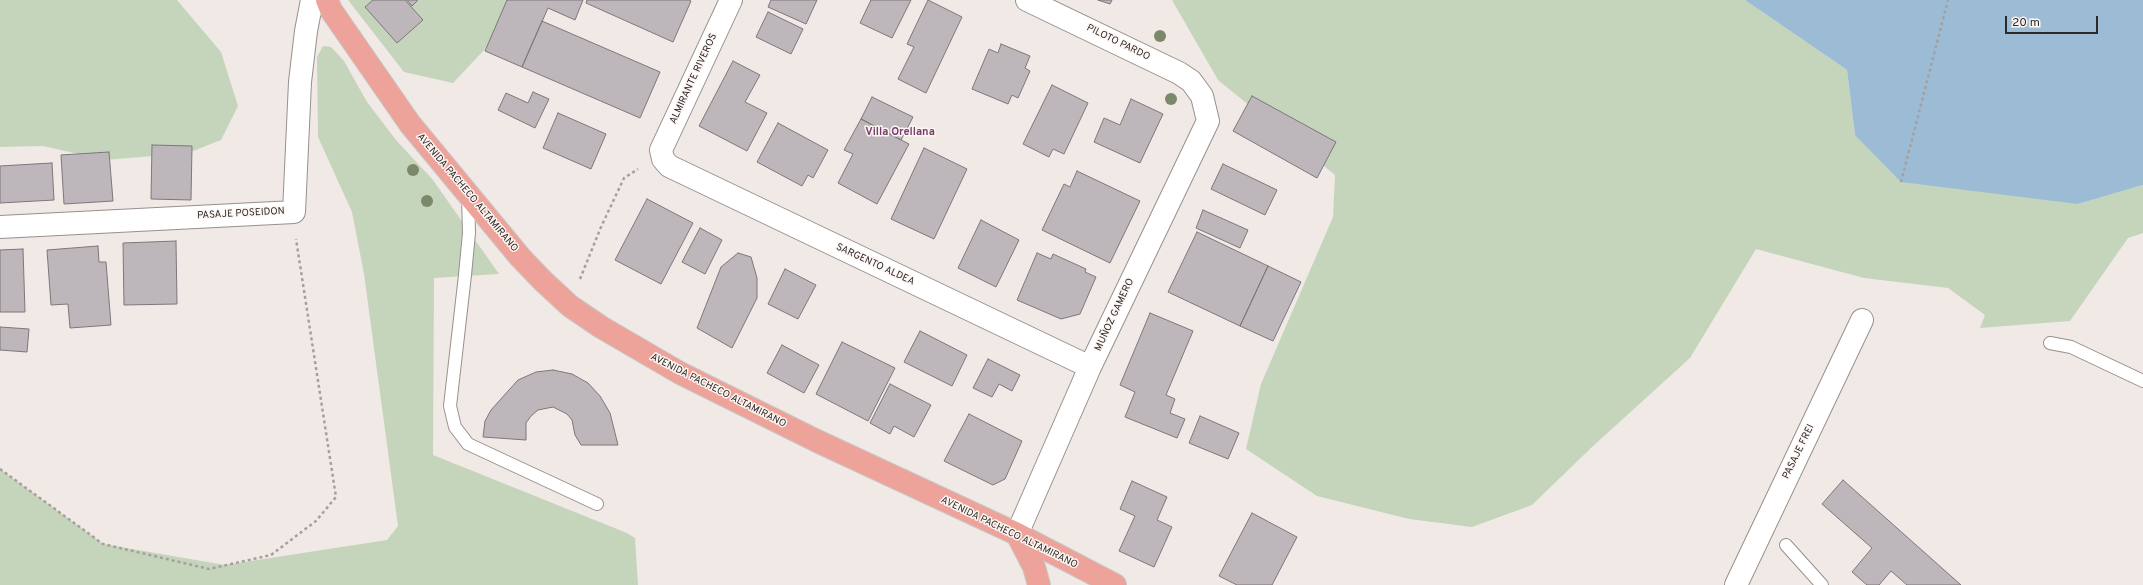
<!DOCTYPE html>
<meta charset="utf-8">
<style>
body{margin:0}
#map{position:relative;width:2143px;height:585px;overflow:hidden;background:#f0e9e5;font-family:Overpass,sans-serif}
canvas{display:block}
.scale{position:absolute;left:2005px;top:16px;width:93px;height:18px;box-sizing:border-box;border:2px solid #2d2a29;border-top:0;padding-left:5px;font-size:12px;line-height:14px;white-space:nowrap;color:#2d2a29;-webkit-text-stroke:3px #fdf6f2;paint-order:stroke}
</style>
<div id="map">
<canvas width="2143" height="585"></canvas>
<div class="scale">20 m</div>
</div>
<script>
const g = document.querySelector('canvas').getContext('2d');
g.lineJoin = 'round';
function fillPath(path, color) { g.fillStyle = color; g.fill(path, 'evenodd'); }
const poly = rows => new Path2D(rows.map(r => 'M' + r).join(''));
function stroke(path, color, width, dash) { g.strokeStyle = color; g.lineWidth = width; g.lineCap = dash ? 'butt' : 'round'; g.setLineDash(dash || []); g.stroke(path); }
function label(font, color, halo, rows, align = 'center') {
  g.font = font + ' Overpass,sans-serif'; g.lineWidth = 3; g.setLineDash([]); g.textBaseline = 'middle'; g.strokeStyle = halo; g.fillStyle = color; for (const [text, x, y, turn = 0] of rows) {
    g.save(); g.translate(x, y); g.rotate((+turn || 0) * Math.PI / 180); g.textAlign = isNaN(turn) ? turn : align; if (halo) g.strokeText(text, 0, 0); g.fillText(text, 0, 0); g.restore();
  }
}
const green = poly([
 [0,0,177,0,221,52,238,106,221,140,188,153,105,160,43,146,0,147],
 [348,0,412,0,415,2,420,0,512,0,485,49,453,83,404,72],
 [1172,0,1745,0,1847,70,1855,135,2078,204,2143,185,2143,233,2128,238,2070,321,1980,328,1985,315,1948,288,1864,278,1756,249,1690,358,1592,447,1532,505,1472,527,1409,519,1317,496,1246,449,1261,384,1333,217,1335,175,1218,80],
 [323,46,331,47,344,61,367,102,396,140,433,180,499,274,434,278,433,455,627,533,635,538,638,585,0,585,0,469,103,544,225,565,387,540,398,526,364,274,352,212,318,137,317,57]
]);
const water = poly([
 [1745,0,2143,0,2143,185,2078,204,1901,182,1855,135,1847,70]
]);
const building = poly([
 [373,0,405,0,423,20,397,43,365,7,373,0],
 [407,0,418,0,412,6,407,0],
 [507,0,583,0,575,20,548,8,522,67,485,51,507,0],
 [587,0,689,0,691,1,673,42,586,3,587,0],
 [771,0,817,0,806,24,768,7,771,0],
 [871,0,911,0,892,38,860,23,871,0],
 [928,0,962,17,926,93,898,79,914,47,907,44,928,0],
 [1098,0,1112,0,1110,4,1098,0],
 [768,12,803,29,791,54,756,37,768,12],
 [542,21,660,72,640,118,522,67,542,21],
 [1001,44,1030,56,1025,68,1030,71,1018,98,1012,95,1008,104,972,89,989,49,998,53,1001,44],
 [733,61,760,75,745,102,767,113,747,151,699,126,733,61],
 [1052,85,1088,103,1064,154,1053,149,1049,157,1023,144,1052,85],
 [533,92,549,99,535,128,498,110,506,93,528,103,533,92],
 [1252,96,1336,142,1317,178,1233,131,1252,96],
 [872,97,913,117,901,140,861,119,872,97],
 [1131,99,1163,114,1140,163,1094,142,1104,118,1120,125,1131,99],
 [558,113,606,134,591,169,543,148,558,113],
 [861,119,909,144,877,204,838,183,853,154,844,150,861,119],
 [778,123,828,150,813,178,808,175,802,186,757,162,778,123],
 [152,145,192,146,191,200,151,199,152,145],
 [924,148,967,169,934,239,891,219,924,148],
 [109,152,113,201,64,204,61,155,109,152],
 [52,163,54,200,0,203,0,166,52,163],
 [1223,164,1277,190,1265,215,1211,189,1223,164],
 [1077,171,1140,201,1110,263,1042,230,1064,184,1070,187,1077,171],
 [647,199,693,223,661,284,615,260,647,199],
 [1203,210,1248,230,1240,248,1196,228,1203,210],
 [981,220,1019,240,996,287,958,268,981,220],
 [700,228,722,240,705,274,682,262,700,228],
 [1197,232,1268,266,1240,326,1168,292,1197,232],
 [176,241,177,304,124,305,123,243,176,241],
 [98,246,99,262,106,262,111,325,70,328,68,304,51,305,47,250,98,246],
 [23,249,25,312,0,312,0,250,23,249],
 [738,253,751,257,757,278,757,298,732,348,697,328,721,267,738,253],
 [1037,253,1051,259,1053,254,1086,269,1085,272,1096,277,1080,314,1061,319,1017,300,1037,253],
 [1268,266,1301,282,1273,341,1240,326,1268,266],
 [785,269,816,285,798,319,768,304,785,269],
 [1150,313,1193,331,1166,395,1175,399,1170,413,1185,419,1177,438,1125,417,1135,392,1120,385,1150,313],
 [0,327,29,329,27,352,0,350,0,327],
 [920,331,967,355,952,386,904,362,920,331],
 [842,342,895,368,868,421,816,394,842,342],
 [782,345,819,365,804,393,767,373,782,345],
 [988,359,1020,375,1012,391,999,384,992,397,973,388,988,359],
 [553,370,572,374,588,383,600,396,610,413,618,445,581,445,575,435,572,420,567,414,553,407,538,410,531,416,526,423,526,440,483,437,485,421,491,410,518,380,536,372,553,370],
 [890,384,931,405,914,437,894,426,890,434,870,423,890,384],
 [969,414,1022,441,1005,479,993,485,944,461,969,414],
 [1200,416,1239,433,1228,459,1189,443,1200,416],
 [1843,480,1961,585,1907,585,1891,571,1879,585,1867,585,1852,572,1872,548,1822,504,1843,480],
 [1132,481,1167,497,1157,520,1172,527,1154,567,1119,551,1135,516,1120,509,1132,481],
 [1252,513,1297,537,1272,585,1237,585,1219,576,1252,513]
]);
const path = poly([
 [1901,182,1948,0],
 [580,279,601,227,624,178,638,169],
 [0,469,103,544,209,569,271,555,316,521,336,497,296,239]
]);
const service = poly([
 [468,196,469,233,465,275,450,406,455,427,468,444,597,504],
 [2050,343,2071,347,2143,381],
 [1786,545,1822,585]
]);
const minor = poly([
 [731,0,661,150,663,159,669,166,1090,367],
 [0,227,294,212,300,82,306,31,312,0],
 [1017,534,1090,367,1208,121,1202,96,1191,81,1179,73,1027,0],
 [1736,585,1862,320]
]);
const primary = poly([
 [327,0,331,10,410,124,520,257,543,281,570,306,601,327,680,373,817,441,1017,534,1115,585],
 [1017,534,1034,567,1039,585]
]);
const trees = [
 [1160,36],
 [1171,99],
 [413,170],
 [427,201]
];
const streetNames = [
 ["PILOTO PARDO",1118,43,26],
 ["ALMIRANTE RIVEROS",694,79,-65],
 ["AVENIDA PACHECO ALTAMIRANO",467,193,50],
 ["PASAJE POSEIDON",241,214,-3],
 ["SARGENTO ALDEA",875,265,25],
 ["MUÑOZ GAMERO",1115,315,-65],
 ["AVENIDA PACHECO ALTAMIRANO",718,391,27],
 ["PASAJE FREI",1799,452,-64],
 ["AVENIDA PACHECO ALTAMIRANO",1009,533,26]
];
const neighbourhoodNames = [
 ["Villa Orellana",900,133]
];
fillPath(green, '#c5d5bb');
fillPath(water, '#9cbcd5');
fillPath(building, '#bdb7bc');
stroke(building, '#7c777b', 1);
stroke(service, '#97908d', 14);
stroke(minor, '#97908d', 24);
stroke(primary, '#c8c8c7', 24);
stroke(path, '#a5a09d', 2.5, [3, 3]);
stroke(service, '#fff', 12);
stroke(minor, '#fff', 22);
stroke(primary, '#eda39a', 22);
g.fillStyle = '#7c886a';
for (const [x, y] of trees) { g.beginPath(); g.arc(x, y, 6, 0, 2 * Math.PI); g.fill(); }
label('10px', '#2d2a29', '#fdf6f2', streetNames);
label('bold 11px', '#763e6d', '#fdf6f2', neighbourhoodNames);
</script>
